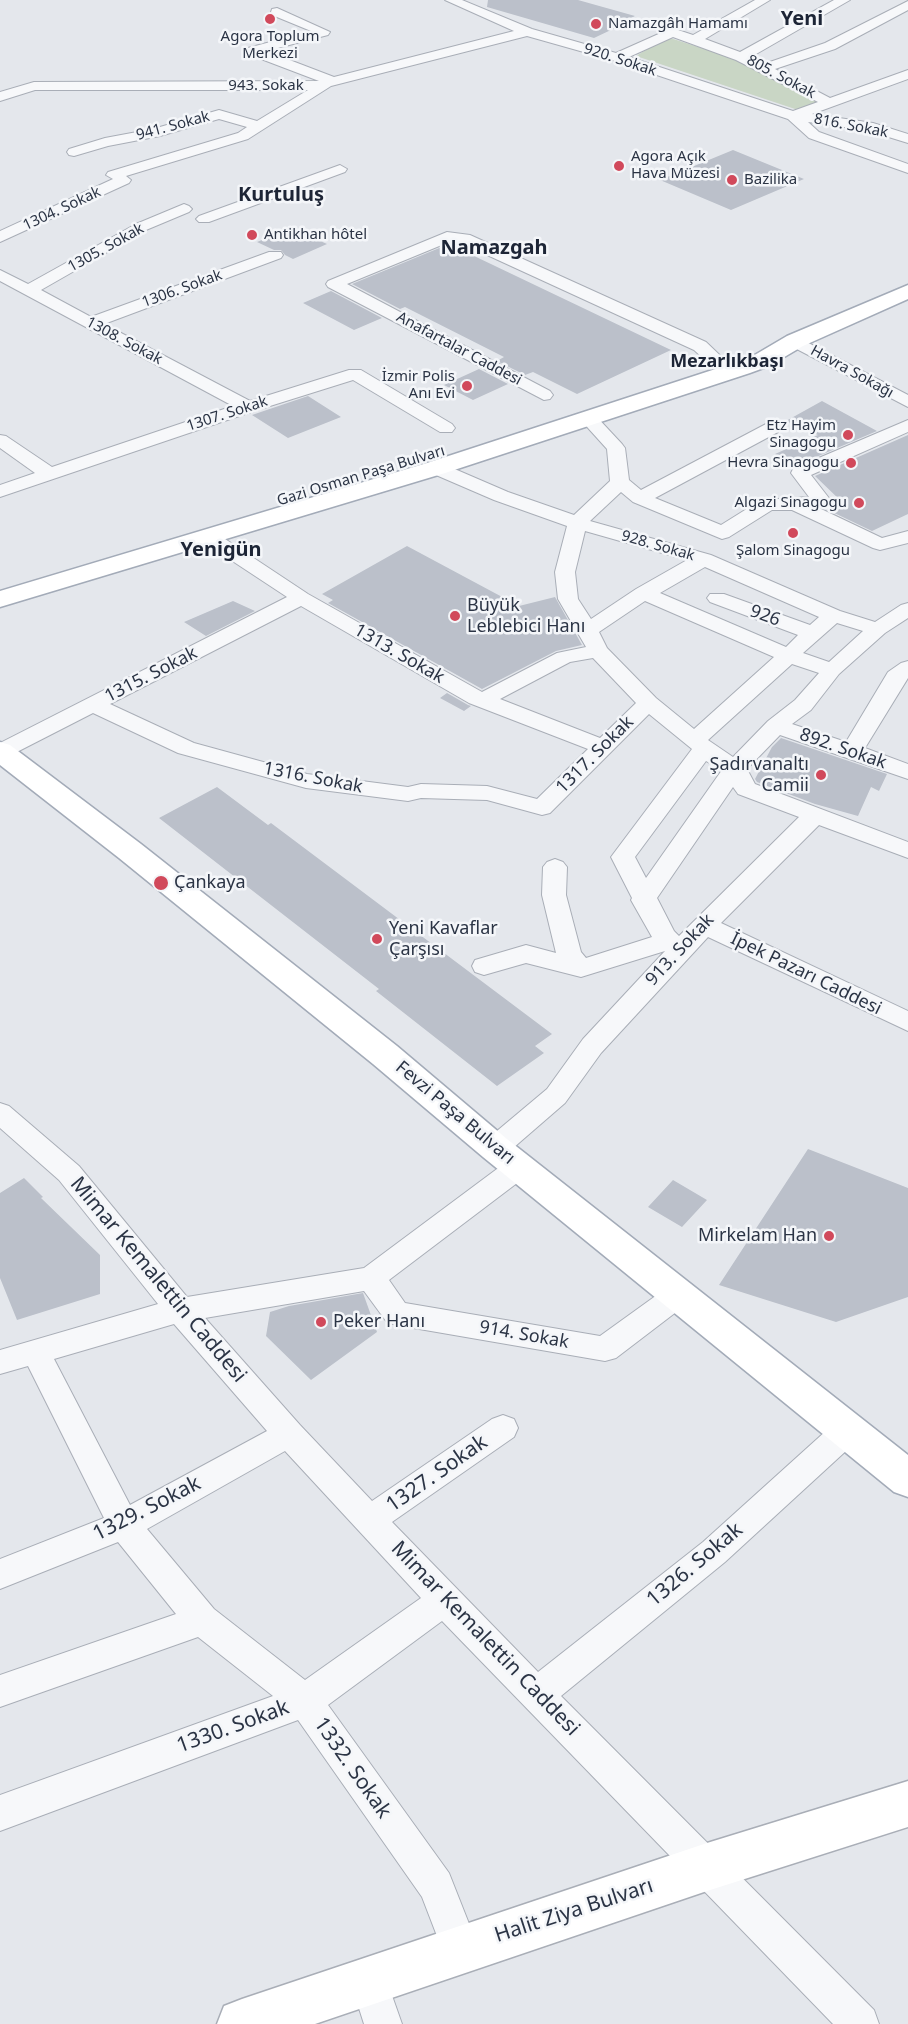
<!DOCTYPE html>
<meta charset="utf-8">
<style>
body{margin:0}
canvas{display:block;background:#e4e7ec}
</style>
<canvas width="908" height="2024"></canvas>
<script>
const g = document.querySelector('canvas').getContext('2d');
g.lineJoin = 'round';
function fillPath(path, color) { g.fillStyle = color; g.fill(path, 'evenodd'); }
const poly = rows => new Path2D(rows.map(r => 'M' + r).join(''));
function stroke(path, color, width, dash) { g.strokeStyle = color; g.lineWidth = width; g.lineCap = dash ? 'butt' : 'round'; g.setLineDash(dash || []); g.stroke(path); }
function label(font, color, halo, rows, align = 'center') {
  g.font = font + ' "Noto Sans",sans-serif'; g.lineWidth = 5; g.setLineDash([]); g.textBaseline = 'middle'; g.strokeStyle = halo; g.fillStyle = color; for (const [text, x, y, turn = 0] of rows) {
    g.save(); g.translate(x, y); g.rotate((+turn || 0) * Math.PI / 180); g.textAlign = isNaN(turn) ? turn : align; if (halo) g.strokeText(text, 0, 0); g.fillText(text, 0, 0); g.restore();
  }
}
const green = poly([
 [667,37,758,66,826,102,798,110,636,56]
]);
const building = poly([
 [488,0,578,0,635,16,629,19,632,20,594,38,487,7],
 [733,150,804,179,731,210,660,180],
 [291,228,327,244,293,259,285,255,281,250,274,250,257,242],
 [449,244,671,350,577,394,533,372,525,375,497,361,504,357,405,307,400,309,352,284],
 [331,291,382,318,354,330,303,303],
 [479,369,508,384,473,400,444,385],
 [308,396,341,417,288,438,252,415],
 [822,401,877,431,795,466,775,454,818,435,786,421],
 [908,435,908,514,872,531,828,510,843,503,815,476],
 [407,546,519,606,555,597,582,645,556,651,482,689,328,603,333,600,322,594],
 [233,601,255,611,206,636,184,622],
 [447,693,468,705,471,706,464,711,440,698],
 [781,738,887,774,879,791,871,787,858,816,815,804,757,782,755,779,772,747],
 [217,787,268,825,271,823,552,1034,535,1046,544,1053,497,1086,376,991,379,989,159,818],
 [808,1149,908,1188,908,1297,836,1322,719,1285],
 [24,1178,43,1197,41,1198,100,1255,100,1294,17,1320,0,1278,0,1193],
 [673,1180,707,1200,682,1227,648,1207],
 [363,1293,377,1332,311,1380,266,1336,270,1312,289,1306]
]);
const street = poly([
 [445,0,462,0,532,29,616,53,672,28,693,35,755,0,770,0,705,39,740,52,834,0,850,0,751,57,764,64,825,43,908,1,908,10,835,49,775,69,830,98,908,70,908,79,812,114,873,123,908,134,908,143,866,130,808,122,819,132,908,164,908,173,809,138,788,119,612,60,527,36,331,86,248,139,126,176,131,180,129,183,0,242,0,231,113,179,106,175,108,172,238,133,247,127,219,119,160,136,108,146,74,156,69,155,67,152,69,149,105,138,153,129,219,110,257,121,308,90,35,90,0,101,0,92,34,82,319,81,248,54,246,51,248,48,311,31,272,15,271,12,272,9,277,8,330,32,328,35,266,51,334,77,514,31,445,0],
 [673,37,736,60,818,102,793,111,629,57,673,37],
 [340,165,347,169,345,172,209,222,199,222,196,219,199,216,340,165],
 [184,204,189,206,192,209,189,212,146,230,41,290,91,317,269,252,281,252,283,255,281,258,104,324,250,401,349,370,361,370,452,424,455,428,452,432,440,432,353,380,254,411,0,497,0,485,35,473,0,448,0,435,6,436,52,467,233,406,0,281,0,270,28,284,136,224,184,204],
 [447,232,470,235,706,342,728,363,725,367,719,368,713,367,694,350,461,243,449,242,347,284,550,391,553,395,550,399,544,400,328,287,326,284,328,281,447,232],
 [795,336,908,395,908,407,789,345,787,341,789,337,795,336],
 [588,413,594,414,622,444,625,448,629,480,641,490,766,424,778,424,781,428,778,432,655,498,721,525,761,500,809,497,791,473,793,469,908,420,908,432,811,475,832,502,829,506,819,508,882,538,908,531,908,543,880,550,873,548,792,510,772,510,729,537,722,539,633,502,621,492,590,521,711,555,840,611,875,622,901,605,908,603,908,618,885,633,839,674,811,710,792,724,846,742,888,672,901,663,908,661,908,678,865,748,908,764,908,779,780,735,747,769,755,784,908,842,908,858,819,825,721,923,908,1011,908,1031,708,937,601,1053,565,1103,505,1155,495,1158,485,1155,481,1148,485,1141,547,1089,583,1039,665,951,581,977,526,963,484,975,475,972,472,966,475,960,526,945,556,953,542,895,543,867,547,862,555,859,563,862,567,867,566,895,581,952,586,958,652,937,631,900,632,898,611,857,692,749,649,714,550,813,542,815,487,800,421,798,408,801,306,788,178,753,93,713,9,756,0,758,0,743,287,597,202,541,199,537,202,533,209,531,216,533,308,594,482,692,557,653,586,647,558,599,555,572,567,526,494,500,429,472,427,468,429,464,443,464,508,492,574,515,610,481,607,449,579,418,582,414,588,413],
 [585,531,687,560,636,589,591,619,578,599,575,572,585,531],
 [705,567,819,617,810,625,724,594,710,594,707,598,710,602,798,635,786,647,660,593,705,567],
 [645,601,774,657,694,729,656,698,607,648,599,632,645,601],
 [301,606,469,703,588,749,537,799,487,786,421,784,408,787,307,774,194,743,110,704,301,606],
 [837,623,863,631,829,662,803,653,837,623],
 [593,658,636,703,600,738,500,699,570,662,593,658],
 [792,664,819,673,795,700,768,721,733,757,708,740,792,664],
 [706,761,722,770,646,878,635,857,706,761],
 [733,787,738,794,799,817,679,936,674,931,657,898,733,787],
 [0,1103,9,1106,79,1166,187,1297,364,1268,509,1160,519,1157,529,1160,533,1167,529,1174,389,1280,405,1303,600,1336,668,1287,678,1283,688,1287,693,1295,688,1303,616,1358,605,1361,396,1325,386,1321,364,1291,205,1318,300,1425,372,1501,492,1419,503,1415,514,1419,518,1428,514,1437,392,1522,538,1672,703,1542,837,1421,848,1417,859,1421,863,1430,859,1439,725,1562,561,1696,874,2010,879,2024,833,2024,442,1621,328,1705,449,1873,479,1949,473,1962,460,1968,447,1962,422,1897,298,1720,0,1831,0,1795,273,1696,198,1637,0,1707,0,1675,176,1614,118,1542,0,1589,0,1559,104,1518,28,1366,0,1374,0,1350,158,1304,59,1180,0,1128,0,1103],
 [174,1324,267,1431,130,1505,54,1359,174,1324],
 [285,1451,421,1598,305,1680,214,1609,147,1529,285,1451],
 [370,1964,383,1970,402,2024,364,2024,351,1983,357,1970,370,1964]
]);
const secondary = poly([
 [908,1781,908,1827,707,1891,315,2024,217,2024,224,2006,242,1999,707,1843,908,1781]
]);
const primary = poly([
 [908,285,908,299,803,346,769,366,750,373,445,473,0,607,0,591,427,463,734,363,753,356,787,336,908,285],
 [0,742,10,745,141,844,397,1046,507,1139,908,1455,908,1497,894,1492,483,1157,373,1064,119,858,0,765,0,742]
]);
const markers = [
 [270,19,6,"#d1495b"],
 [596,24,6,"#d1495b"],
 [619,166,6,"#d1495b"],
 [732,180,6,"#d1495b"],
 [252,235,6,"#d1495b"],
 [467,386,6,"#d1495b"],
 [848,435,6,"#d1495b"],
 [851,463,6,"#d1495b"],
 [859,503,6,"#d1495b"],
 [793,533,6,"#d1495b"],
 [455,616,6,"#d1495b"],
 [821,775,6,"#d1495b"],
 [161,883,8,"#d1495b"],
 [377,939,6,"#d1495b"],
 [829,1236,6,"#d1495b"],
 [321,1322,6,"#d1495b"]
];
const farPoinames = [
 ["Namazgâh Hamamı",608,24],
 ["Agora Toplum",270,37,"center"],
 ["Merkezi",270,54,"center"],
 ["Agora Açık",631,157],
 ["Hava Müzesi",631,174],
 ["Bazilika",744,180],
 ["Antikhan hôtel",264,235],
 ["İzmir Polis",455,377,"right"],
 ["Anı Evi",455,394,"right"],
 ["Etz Hayim",836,426,"right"],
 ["Sinagogu",836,443,"right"],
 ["Hevra Sinagogu",839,463,"right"],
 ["Algazi Sinagogu",847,503,"right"],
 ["Şalom Sinagogu",793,551,"center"]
];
const farStreetnames = [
 ["920. Sokak",620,60,18],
 ["805. Sokak",781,77,28],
 ["943. Sokak",266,86],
 ["941. Sokak",173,126,-15],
 ["816. Sokak",851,126,11],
 ["1304. Sokak",62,209,-25],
 ["1305. Sokak",106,248,-29],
 ["1306. Sokak",182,289,-20],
 ["1308. Sokak",124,341,28],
 ["Anafartalar Caddesi",459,349,28],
 ["Havra Sokağı",852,372,29],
 ["1307. Sokak",227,414,-18],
 ["Gazi Osman Paşa Bulvarı",361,476,-17],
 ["928. Sokak",658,546,16]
];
const farQuarternames = [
 ["Mezarlıkbaşı",727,362]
];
const poiNames = [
 ["Büyük",467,606],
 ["Leblebici Hanı",467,627],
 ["Şadırvanaltı",809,765,"right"],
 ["Camii",809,786,"right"],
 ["Çankaya",174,883],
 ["Yeni Kavaflar",389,929],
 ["Çarşısı",389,950],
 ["Mirkelam Han",817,1236,"right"],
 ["Peker Hanı",333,1322]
];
const streetNames = [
 ["926",765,616,20],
 ["1313. Sokak",399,654,30],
 ["1315. Sokak",151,675,-27],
 ["892. Sokak",843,749,19],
 ["1317. Sokak",595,755,-45],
 ["1316. Sokak",313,778,11],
 ["913. Sokak",680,950,-47],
 ["İpek Pazarı Caddesi",806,974,26],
 ["Fevzi Paşa Bulvarı",455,1113,40],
 ["914. Sokak",524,1335,10]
];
const farDistrictnames = [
 ["Yeni",802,19],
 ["Kurtuluş",281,195],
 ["Namazgah",494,248],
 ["Yenigün",221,550]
];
const nearStreetnames = [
 ["Mimar Kemalettin Caddesi",158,1280,50],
 ["1327. Sokak",437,1474,-35],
 ["1329. Sokak",147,1509,-27],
 ["1326. Sokak",695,1565,-40],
 ["Mimar Kemalettin Caddesi",485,1639,46],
 ["1330. Sokak",233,1727,-20],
 ["1332. Sokak",352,1768,55],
 ["Halit Ziya Bulvarı",574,1911,-18]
];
fillPath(green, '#c9d6c5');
fillPath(building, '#bbc0ca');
stroke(street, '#a9aeb7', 2);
stroke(secondary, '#a9aeb7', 3);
stroke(primary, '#a3abb8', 3);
fillPath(street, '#f7f8fa');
fillPath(secondary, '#fff');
fillPath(primary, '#fff');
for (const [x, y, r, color] of markers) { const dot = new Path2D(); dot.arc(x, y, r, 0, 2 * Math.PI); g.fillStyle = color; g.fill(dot); stroke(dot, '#f4f6f9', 2); }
label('15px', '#2b3445', '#f4f6f9', farPoinames, 'left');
label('15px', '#2b3445', '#f4f6f9', farStreetnames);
label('bold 18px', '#1d2536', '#f4f6f9', farQuarternames);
label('18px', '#2b3445', '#f4f6f9', poiNames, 'left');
label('18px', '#2b3445', '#f4f6f9', streetNames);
label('bold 20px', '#1d2536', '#f4f6f9', farDistrictnames);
label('21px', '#2b3445', '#f4f6f9', nearStreetnames);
</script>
